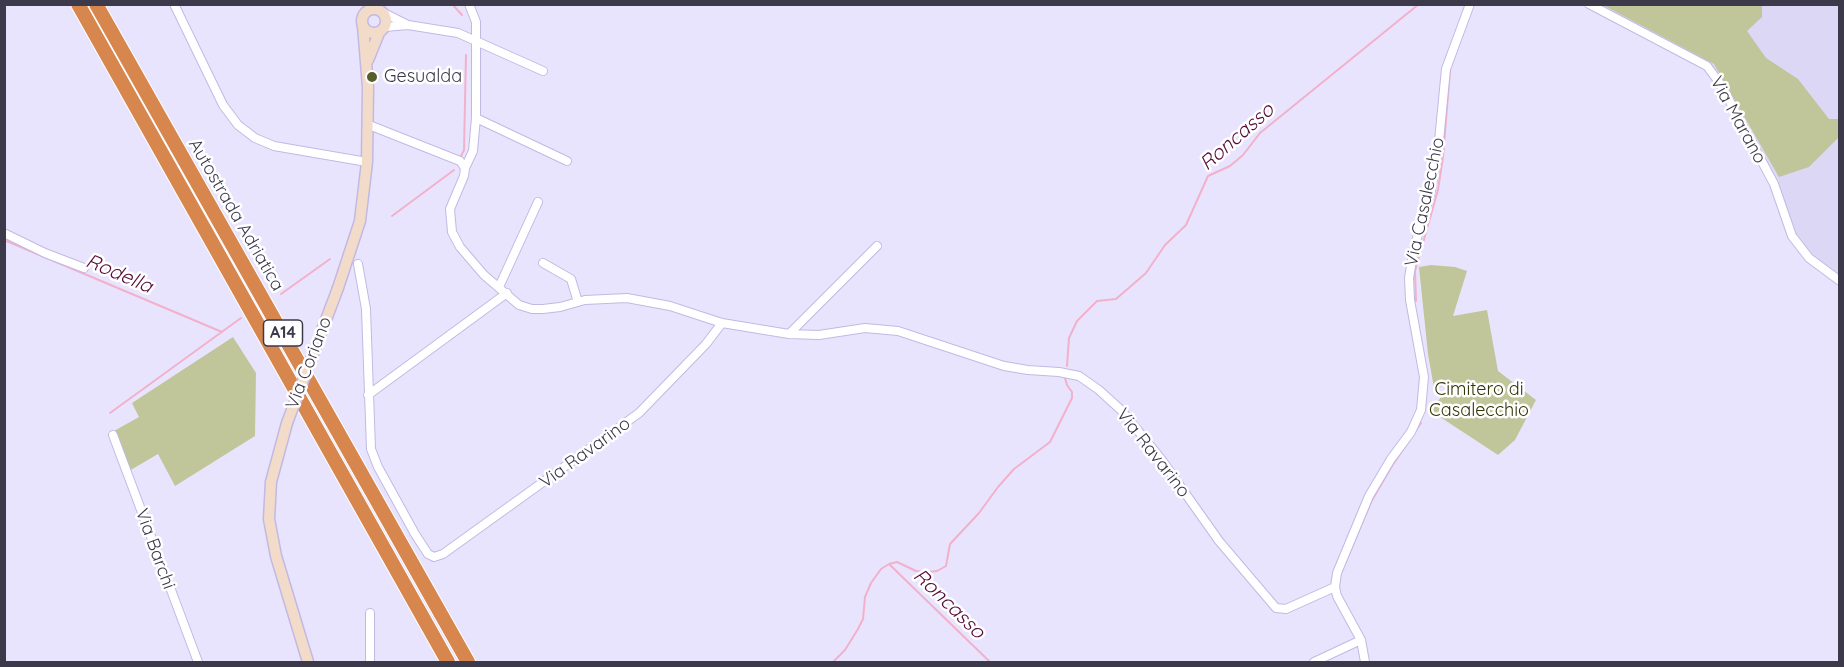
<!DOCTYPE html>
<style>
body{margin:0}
#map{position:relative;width:1844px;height:667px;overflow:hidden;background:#e9e4fe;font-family:Quicksand,sans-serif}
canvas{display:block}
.frame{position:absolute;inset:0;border:6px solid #3c394a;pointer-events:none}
</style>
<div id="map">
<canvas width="1844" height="667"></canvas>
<div class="frame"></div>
</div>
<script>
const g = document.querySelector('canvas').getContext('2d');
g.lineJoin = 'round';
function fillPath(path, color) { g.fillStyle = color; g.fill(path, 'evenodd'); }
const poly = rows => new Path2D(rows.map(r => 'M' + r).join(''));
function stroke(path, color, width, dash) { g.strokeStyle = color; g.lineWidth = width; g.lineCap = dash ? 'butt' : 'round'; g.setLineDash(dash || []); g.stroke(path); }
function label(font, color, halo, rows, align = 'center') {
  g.font = font + ' Quicksand,sans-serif'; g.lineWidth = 5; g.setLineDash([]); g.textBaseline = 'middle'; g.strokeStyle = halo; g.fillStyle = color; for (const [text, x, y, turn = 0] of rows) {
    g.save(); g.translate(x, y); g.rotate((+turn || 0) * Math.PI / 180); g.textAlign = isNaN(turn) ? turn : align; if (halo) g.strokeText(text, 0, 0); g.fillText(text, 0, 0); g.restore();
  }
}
const built = poly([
 [1597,5,1839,5,1839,277,1805,248,1794,234,1726,85,1718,74,1708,63]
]);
const green = poly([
 [1603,5,1762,5,1762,17,1747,31,1766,58,1798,79,1829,119,1839,119,1839,137,1809,167,1779,177,1714,64],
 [1431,265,1455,267,1467,271,1453,316,1487,310,1498,371,1536,400,1515,440,1498,455,1431,411,1446,390,1447,385,1434,388,1428,354,1419,267],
 [233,337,256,373,255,436,175,486,158,454,129,471,114,431,139,417,132,403]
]);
const stream = poly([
 [452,4,462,15],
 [461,156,464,150,466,55],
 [392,216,454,170],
 [4,240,222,332],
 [281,294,330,259],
 [1416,301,1415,271,1438,190,1443,157,1450,71],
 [1067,366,1069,338,1077,321,1097,301,1116,299,1146,273,1165,245,1186,225,1208,176,1230,166,1243,155,1260,133,1419,4],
 [110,413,241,318],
 [889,564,990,662],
 [1344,566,1371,502,1392,466,1421,423],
 [833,662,845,650,858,629,863,619,865,597,871,583,881,569,889,564,897,562,916,571,928,572,937,571,946,566,950,544,979,513,998,487,1014,469,1050,442,1072,398,1072,392,1067,385,1065,378]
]);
const street = poly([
 [174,4,223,105,238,125,255,138,274,146,367,162],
 [1589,4,1707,66,1721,85,1774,184,1792,236,1809,258,1840,281],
 [384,13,406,24],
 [385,27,408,25,458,33,543,71],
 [476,118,567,161],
 [369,125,460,161,465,168,464,176,450,209,452,232,460,247,484,275,519,305,532,309,543,309,560,307,585,300,627,298,670,306,722,323,789,334,819,335,865,328,898,331,1004,366,1028,370,1059,372,1079,376,1099,390,1122,411,1161,459,1219,541,1276,608,1286,609,1335,587],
 [465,168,473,151,476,118,476,22,469,4],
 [4,233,45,253,84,268],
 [543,263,571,279,578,302],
 [358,264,366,309,371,449,378,467,415,534,428,554,434,557,443,554,639,413,706,344,722,323],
 [499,287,538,202],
 [789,334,877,246],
 [368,395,507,293],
 [113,435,198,662],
 [370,613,370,662],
 [1314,662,1361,640],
 [1365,662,1361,640,1337,596,1335,587,1337,573,1369,496,1391,459,1411,432,1421,410,1424,377,1410,300,1409,278,1414,248,1431,191,1438,151,1446,69,1470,4]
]);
const secondary = poly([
 '362 21a12 12 0 1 1 24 0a12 12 0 1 1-24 0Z',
 [368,60,379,33],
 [338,288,360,221,367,162,368,87,363,26],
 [287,423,271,482,269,519,276,556,308,662]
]);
const highway = poly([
 [78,4,448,662],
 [96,4,468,662]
]);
const secondaryBridge = poly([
 [287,423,338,288]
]);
const markers = [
 [372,77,6,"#575d2b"]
];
const shields = [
 [283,333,39]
];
const shieldNames = [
 ["A14",283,333]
];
const poiNames = [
 ["Gesualda",384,77]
];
const streetNames = [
 ["Via Marano",1738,120,61],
 ["Via Casalecchio",1425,202,-78],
 ["Autostrada Adriatica",236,215,60],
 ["Via Coriano",309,363,-69],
 ["Via Ravarino",585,453,-36],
 ["Via Ravarino",1153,453,52],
 ["Via Barchi",155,549,70]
];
const parkNames = [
 ["Cimitero di",1479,390],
 ["Casalecchio",1479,411]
];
const waterNames = [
 ["Roncasso",1237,137,-41],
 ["Rodella",119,274,23],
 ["Roncasso",949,604,44]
];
fillPath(built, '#dcd7f5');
fillPath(green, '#c0c69a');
stroke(stream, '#f2b1ca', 2);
stroke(street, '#c2b9e3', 10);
stroke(secondary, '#c2b9e3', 13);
stroke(highway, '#fff', 16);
stroke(street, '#fff', 8);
stroke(secondary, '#f3dbca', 10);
stroke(highway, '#d7864e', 14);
stroke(secondaryBridge, '#c2b9e3', 13, []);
stroke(secondaryBridge, '#f3dbca', 10);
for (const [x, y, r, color] of markers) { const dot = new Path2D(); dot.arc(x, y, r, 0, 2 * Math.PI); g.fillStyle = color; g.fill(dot); stroke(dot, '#fff', 2); }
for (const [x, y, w] of shields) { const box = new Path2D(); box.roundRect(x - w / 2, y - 13, w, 26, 4.5); g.fillStyle = '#fff'; g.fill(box); stroke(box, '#3c394a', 1.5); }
label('bold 16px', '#3c394a', null, shieldNames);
label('18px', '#3c394a', '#fff', poiNames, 'left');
label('18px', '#3c394a', '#fff', streetNames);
label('18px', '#303403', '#fff', parkNames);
label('italic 20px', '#560b33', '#fff', waterNames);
</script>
